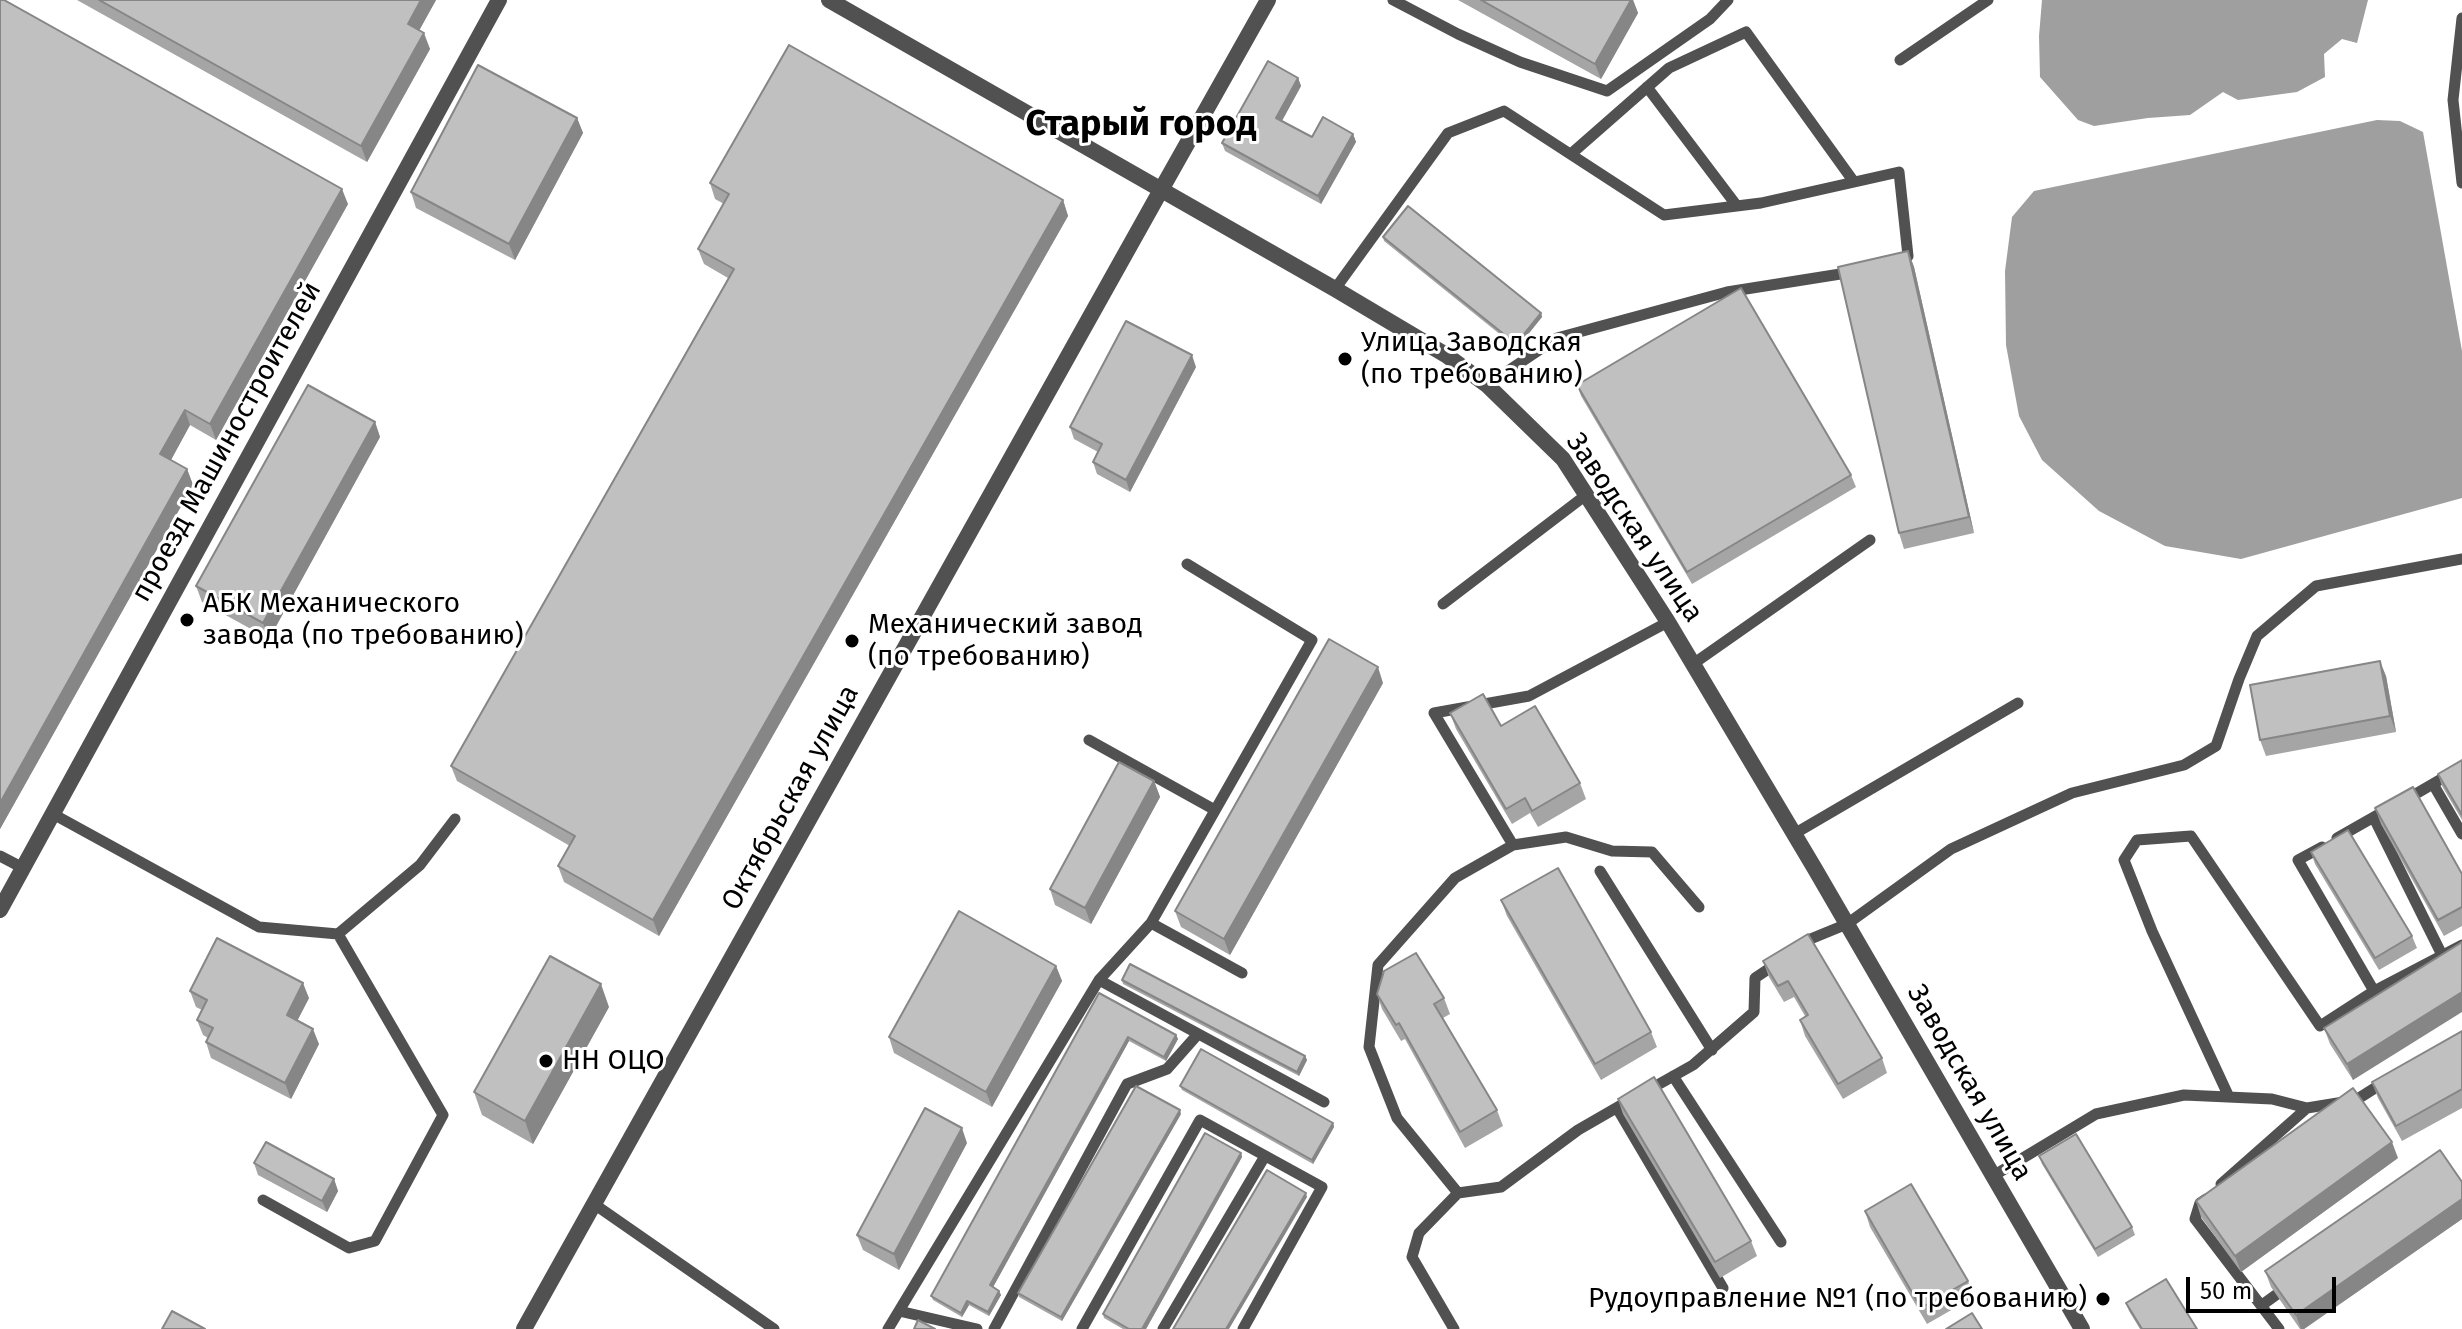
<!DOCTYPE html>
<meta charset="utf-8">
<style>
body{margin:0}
#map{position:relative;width:2462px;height:1329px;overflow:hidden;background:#fff;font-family:"Fira Sans",sans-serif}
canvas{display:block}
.scale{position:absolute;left:2186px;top:1277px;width:150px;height:36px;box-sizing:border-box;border:4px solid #000;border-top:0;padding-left:10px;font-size:24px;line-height:28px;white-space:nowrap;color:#000;-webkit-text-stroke:6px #fff;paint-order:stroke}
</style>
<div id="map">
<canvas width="2462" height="1329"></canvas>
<div class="scale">50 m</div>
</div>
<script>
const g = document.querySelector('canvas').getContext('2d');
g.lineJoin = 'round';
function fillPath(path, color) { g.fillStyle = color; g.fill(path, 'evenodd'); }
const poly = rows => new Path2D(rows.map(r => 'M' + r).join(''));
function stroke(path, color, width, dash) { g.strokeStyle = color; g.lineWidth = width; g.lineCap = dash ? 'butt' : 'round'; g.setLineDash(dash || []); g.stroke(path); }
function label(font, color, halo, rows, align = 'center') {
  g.font = font + ' "Fira Sans",sans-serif'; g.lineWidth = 6; g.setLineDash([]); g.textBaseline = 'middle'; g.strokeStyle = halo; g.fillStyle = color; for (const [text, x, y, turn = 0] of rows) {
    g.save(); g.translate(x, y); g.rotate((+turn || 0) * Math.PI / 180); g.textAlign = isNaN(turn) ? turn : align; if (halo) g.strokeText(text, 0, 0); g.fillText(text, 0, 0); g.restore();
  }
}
const water = poly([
 [2042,0,2368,0,2357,43,2342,39,2324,54,2325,77,2297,92,2238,100,2223,92,2190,115,2148,118,2094,126,2078,120,2040,77,2039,36],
 [2377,120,2400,121,2423,132,2462,351,2462,498,2241,559,2165,546,2099,511,2042,460,2019,416,2006,345,2005,271,2012,217,2034,191]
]);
const service = poly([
 [1393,0,1458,34,1520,62,1607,91,1710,19,1728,0],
 [2462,18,2453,100,2462,183],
 [1900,60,1988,0],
 [1647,87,1737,206],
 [1571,154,1669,68,1746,32,1854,182],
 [1335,289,1448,133,1504,111,1664,215,1761,203,1899,172,1908,256,1900,259],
 [1487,385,1557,338,1727,292,1853,272],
 [1443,604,1586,495],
 [1668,622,1529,696,1434,713,1513,845,1566,837,1612,851,1652,852,1699,907],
 [1693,664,1870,540],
 [1089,740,1215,810],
 [2433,784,2462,834],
 [2407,799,2462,767],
 [53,814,259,927,338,934,420,865,455,819],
 [2374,818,2442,955],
 [1794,834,2018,703],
 [2337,838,2388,809],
 [2322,847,2298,860,2374,991],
 [0,856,23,868],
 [1600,871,1712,1050],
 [1151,923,1312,640,1187,564],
 [1799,946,1808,940,1847,924,1951,849,2072,793,2184,765,2216,746,2239,679,2257,636,2316,586,2462,559],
 [1099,980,1324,1102],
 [1673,1076,1781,1242],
 [1645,1092,1693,1065,1754,1012,1755,978,1776,964],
 [2229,1097,2152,931,2124,860,2137,840,2191,836,2320,1026,2374,991,2462,945],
 [1617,1108,1723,1288],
 [1993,1176,2096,1114,2184,1095,2272,1099,2307,1108,2356,1100,2386,1081],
 [2221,1184,2307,1108],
 [1458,1193,1397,1118,1369,1047,1378,965,1455,878,1513,845],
 [2206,1199,2200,1203,2195,1219,2279,1329],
 [263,1200,349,1248,375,1241,443,1115,338,934],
 [594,1204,774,1329],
 [2262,1305,2287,1287],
 [899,1311,977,1329],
 [888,1329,1099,980,1151,923,1242,973],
 [994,1329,1127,1084,1167,1069,1198,1034],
 [1082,1329,1200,1120,1322,1187,1243,1329],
 [1163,1329,1265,1156],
 [1454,1329,1412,1257,1419,1233,1458,1193,1501,1187,1578,1130,1630,1100]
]);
const minor = poly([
 [1161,190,1268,0]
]);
const tertiary = poly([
 [829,0,1335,289,1446,355,1487,385,1563,459,1668,622,1815,869,2082,1329],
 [0,910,499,0],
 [524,1329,1161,190]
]);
const wall = poly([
 [0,0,348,204,216,440,190,425,171,460,187,469,193,485,0,829],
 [77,0,436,0,419,30,430,49,367,162],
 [1458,0,1633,0,1638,13,1601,79],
 [1298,78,1301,86,1282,121,1312,137,1353,134,1356,142,1321,204,1225,151,1222,143],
 [577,118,583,133,515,260,416,208,411,192],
 [710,183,1063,200,1068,216,659,936,564,882,558,866,570,846,457,781,451,766,728,278,704,264,698,249,724,204,715,199],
 [1383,237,1541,313,1542,317,1517,348,1384,241],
 [1908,251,1914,267,1974,533,1904,549,1899,533],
 [1196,367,1130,492,1097,474,1093,462,1098,452,1074,439,1070,427],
 [1577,385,1851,475,1856,487,1692,584,1581,396],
 [375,422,380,437,269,639,202,602,196,586],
 [2386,676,2396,732,2266,756,2260,740],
 [1383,683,1230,955,1181,927,1175,911],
 [1450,713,1501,726,1580,783,1586,799,1538,827,1530,813,1512,824,1456,729],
 [2462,760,2462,820,2442,786,2438,774],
 [1154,781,1160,797,1091,924,1055,905,1050,889],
 [2375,808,2462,874,2462,926,2444,936,2381,824],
 [2311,852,2412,936,2417,948,2379,970,2315,864],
 [1501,900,1651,1032,1657,1047,1601,1080,1507,916],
 [2462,942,2353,1080,2330,1044,2324,1028],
 [1763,961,1882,1058,1887,1073,1843,1099,1805,1036,1800,1020,1805,1016,1794,997,1784,1002,1769,977],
 [1056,966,1062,981,992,1107,894,1053,889,1037],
 [1122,980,1305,1056,1307,1060,1299,1076,1123,984],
 [190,991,309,998,297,1021,319,1044,291,1099,211,1058,206,1042,208,1038,203,1035,197,1020,202,1010,196,1007],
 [1099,993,1176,1035,1178,1039,1166,1061,1129,1041,993,1287,999,1291,1001,1295,989,1316,969,1305,962,1317,933,1300,931,1296],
 [1377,994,1444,998,1450,1014,1443,1018,1497,1110,1503,1126,1465,1148,1405,1039,1401,1041,1382,1009],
 [609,1007,533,1144,482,1115,474,1092],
 [2462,1031,2462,1108,2402,1141,2378,1098,2372,1082],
 [1180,1086,1333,1123,1334,1127,1313,1164,1182,1090],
 [1618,1099,1751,1241,1757,1256,1720,1278,1623,1114],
 [1181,1114,1062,1321,1019,1297,1018,1293],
 [967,1143,899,1270,863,1250,857,1235],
 [1241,1153,1242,1157,1146,1329,1123,1329,1104,1318,1103,1314],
 [2039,1156,2132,1227,2135,1235,2098,1257,2042,1164],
 [2398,1158,2241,1272,2201,1217,2196,1201],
 [254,1163,334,1179,338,1191,327,1212,258,1175],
 [2462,1182,2462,1219,2304,1329,2300,1329,2271,1287,2265,1271],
 [1865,1211,1968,1281,1974,1297,1927,1324,1870,1227],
 [2126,1303,2197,1329,2140,1329,2129,1311]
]);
const shadedWall = poly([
 [421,0,436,0,414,40,408,24],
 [1631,0,1633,0,1638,13,1601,79,1595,64],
 [424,33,430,49,367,162,361,146],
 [1298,78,1301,86,1279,126,1276,118],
 [577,118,583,133,515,260,509,244],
 [1353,134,1356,142,1321,204,1318,196],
 [342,189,348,204,216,440,210,424],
 [1063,200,1068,216,659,936,653,920],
 [1908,251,1914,267,1974,533,1969,517],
 [1541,313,1542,317,1517,348,1516,344],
 [1192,355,1196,367,1130,492,1126,480],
 [185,410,190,425,166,469,160,454],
 [375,422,380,437,269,639,263,623],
 [187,469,193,485,0,829,0,803],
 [2380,661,2386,676,2396,732,2390,716],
 [1378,667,1383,683,1230,955,1224,939],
 [1154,781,1160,797,1091,924,1085,908],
 [1056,966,1062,981,992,1107,986,1092],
 [303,983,309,998,292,1031,287,1015],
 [601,984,609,1007,533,1144,525,1121],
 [2462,992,2462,1012,2353,1080,2347,1064],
 [313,1029,319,1044,291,1099,285,1083],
 [1176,1035,1178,1039,1166,1061,1164,1057],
 [1128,1037,1129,1041,992,1289,990,1285],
 [1305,1056,1307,1060,1299,1076,1297,1072],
 [1180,1110,1181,1114,1062,1321,1061,1317],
 [1333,1123,1334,1127,1313,1164,1312,1160],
 [962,1128,967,1143,899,1270,894,1254],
 [2392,1142,2398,1158,2241,1272,2235,1256],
 [1241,1153,1242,1157,1146,1329,1142,1329],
 [334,1179,338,1191,327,1212,322,1201],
 [1306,1193,1307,1197,1229,1329,1226,1329],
 [2462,1199,2462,1219,2304,1329,2301,1329,2296,1315],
 [999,1291,1001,1295,989,1316,988,1312],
 [967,1301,969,1305,962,1317,961,1313]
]);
const building = poly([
 [0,0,4,0,342,189,210,424,185,410,160,454,187,469,0,803,0,0],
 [99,0,421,0,408,24,424,33,361,146,99,0],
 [1481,0,1631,0,1595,64,1481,0],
 [789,45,1063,200,653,920,558,866,575,836,451,766,734,269,698,249,729,194,710,183,789,45],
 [1268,61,1298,78,1276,118,1312,137,1323,117,1353,134,1318,196,1222,143,1268,61],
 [478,65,577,118,509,244,411,192,478,65],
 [1408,206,1541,313,1516,344,1383,237,1408,206],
 [1908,251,1969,517,1899,533,1838,267,1908,251],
 [1741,288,1851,475,1687,572,1577,385,1741,288],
 [1126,321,1192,355,1126,480,1093,462,1102,444,1070,427,1126,321],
 [308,385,375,422,263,623,196,586,308,385],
 [1329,639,1378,667,1224,939,1175,911,1329,639],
 [2380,661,2390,716,2260,740,2250,685,2380,661],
 [1483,694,1501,726,1535,706,1580,783,1532,811,1525,798,1506,809,1450,713,1483,694],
 [2462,760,2462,815,2438,774,2462,760],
 [1119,762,1154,781,1085,908,1050,889,1119,762],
 [2413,787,2462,874,2462,907,2438,920,2375,808,2413,787],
 [2348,830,2412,936,2375,958,2311,852,2348,830],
 [1558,868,1651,1032,1595,1064,1501,900,1558,868],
 [959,911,1056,966,986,1092,889,1037,959,911],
 [1808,934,1882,1058,1838,1084,1800,1020,1808,1015,1788,981,1778,986,1763,961,1808,934],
 [217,938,303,983,287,1015,313,1029,285,1083,206,1042,213,1028,197,1020,207,1000,190,991,217,938],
 [2462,942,2462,992,2347,1064,2324,1028,2462,942],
 [1416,953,1444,998,1434,1004,1497,1110,1460,1132,1399,1023,1396,1025,1377,994,1384,971,1416,953],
 [550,956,601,984,525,1121,474,1092,550,956],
 [1130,964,1305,1056,1297,1072,1122,980,1130,964],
 [1099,993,1176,1035,1164,1057,1128,1037,990,1285,999,1291,988,1312,967,1301,961,1313,931,1296,1099,993],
 [2462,1031,2462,1089,2396,1126,2372,1082,2462,1031],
 [1201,1049,1333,1123,1312,1160,1180,1086,1201,1049],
 [1654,1077,1751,1241,1715,1262,1618,1099,1654,1077],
 [1136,1086,1180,1110,1061,1317,1018,1293,1136,1086],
 [2353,1088,2392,1142,2235,1256,2196,1201,2353,1088],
 [925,1108,962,1128,894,1254,857,1235,925,1108],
 [1205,1133,1241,1153,1142,1329,1129,1329,1103,1314,1205,1133],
 [2076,1134,2132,1227,2095,1249,2039,1156,2076,1134],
 [266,1142,334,1179,322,1201,254,1163,266,1142],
 [2440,1150,2462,1182,2462,1199,2296,1315,2265,1271,2440,1150],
 [1267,1170,1306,1193,1226,1329,1173,1329,1267,1170],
 [1911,1184,1968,1281,1921,1308,1865,1211,1911,1184],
 [2166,1279,2197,1329,2142,1329,2126,1303,2166,1279],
 [172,1311,205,1329,162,1329,172,1311],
 [1972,1313,1982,1329,1946,1329,1972,1313],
 [918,1320,935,1329,914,1329,918,1320]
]);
const markers = [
 [1345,359,8,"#000"],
 [187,620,8,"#000"],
 [852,641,8,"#000"],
 [546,1061,8,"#000"],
 [2103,1299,8,"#000"]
];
const poiNames = [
 ["Улица Заводская",1361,343],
 ["(по требованию)",1361,375],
 ["АБК Механического",203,604],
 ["завода (по требованию)",203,636],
 ["Механический завод",868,625],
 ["(по требованию)",868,657],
 ["НН ОЦО",562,1061],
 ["Рудоуправление №1 (по требованию)",2087,1299,"right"]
];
const streetNames = [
 ["проезд Машиностроителей",227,442,-61],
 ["Заводская улица",1634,528,56],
 ["Октябрьская улица",791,798,-61],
 ["Заводская улица",1969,1083,60]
];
const districtNames = [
 ["Старый город",1141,125]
];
fillPath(water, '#9f9f9f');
stroke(service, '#515151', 11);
stroke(minor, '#515151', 16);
stroke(tertiary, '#515151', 16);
fillPath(wall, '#a5a5a5');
fillPath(shadedWall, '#868686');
fillPath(building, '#c0c0c0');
stroke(building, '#868686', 2);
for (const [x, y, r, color] of markers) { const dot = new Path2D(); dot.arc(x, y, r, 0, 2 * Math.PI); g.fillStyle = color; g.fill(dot); stroke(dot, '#fff', 3); }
label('28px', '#000', '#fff', poiNames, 'left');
label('28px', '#000', '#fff', streetNames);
label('bold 36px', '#000', '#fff', districtNames);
</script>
